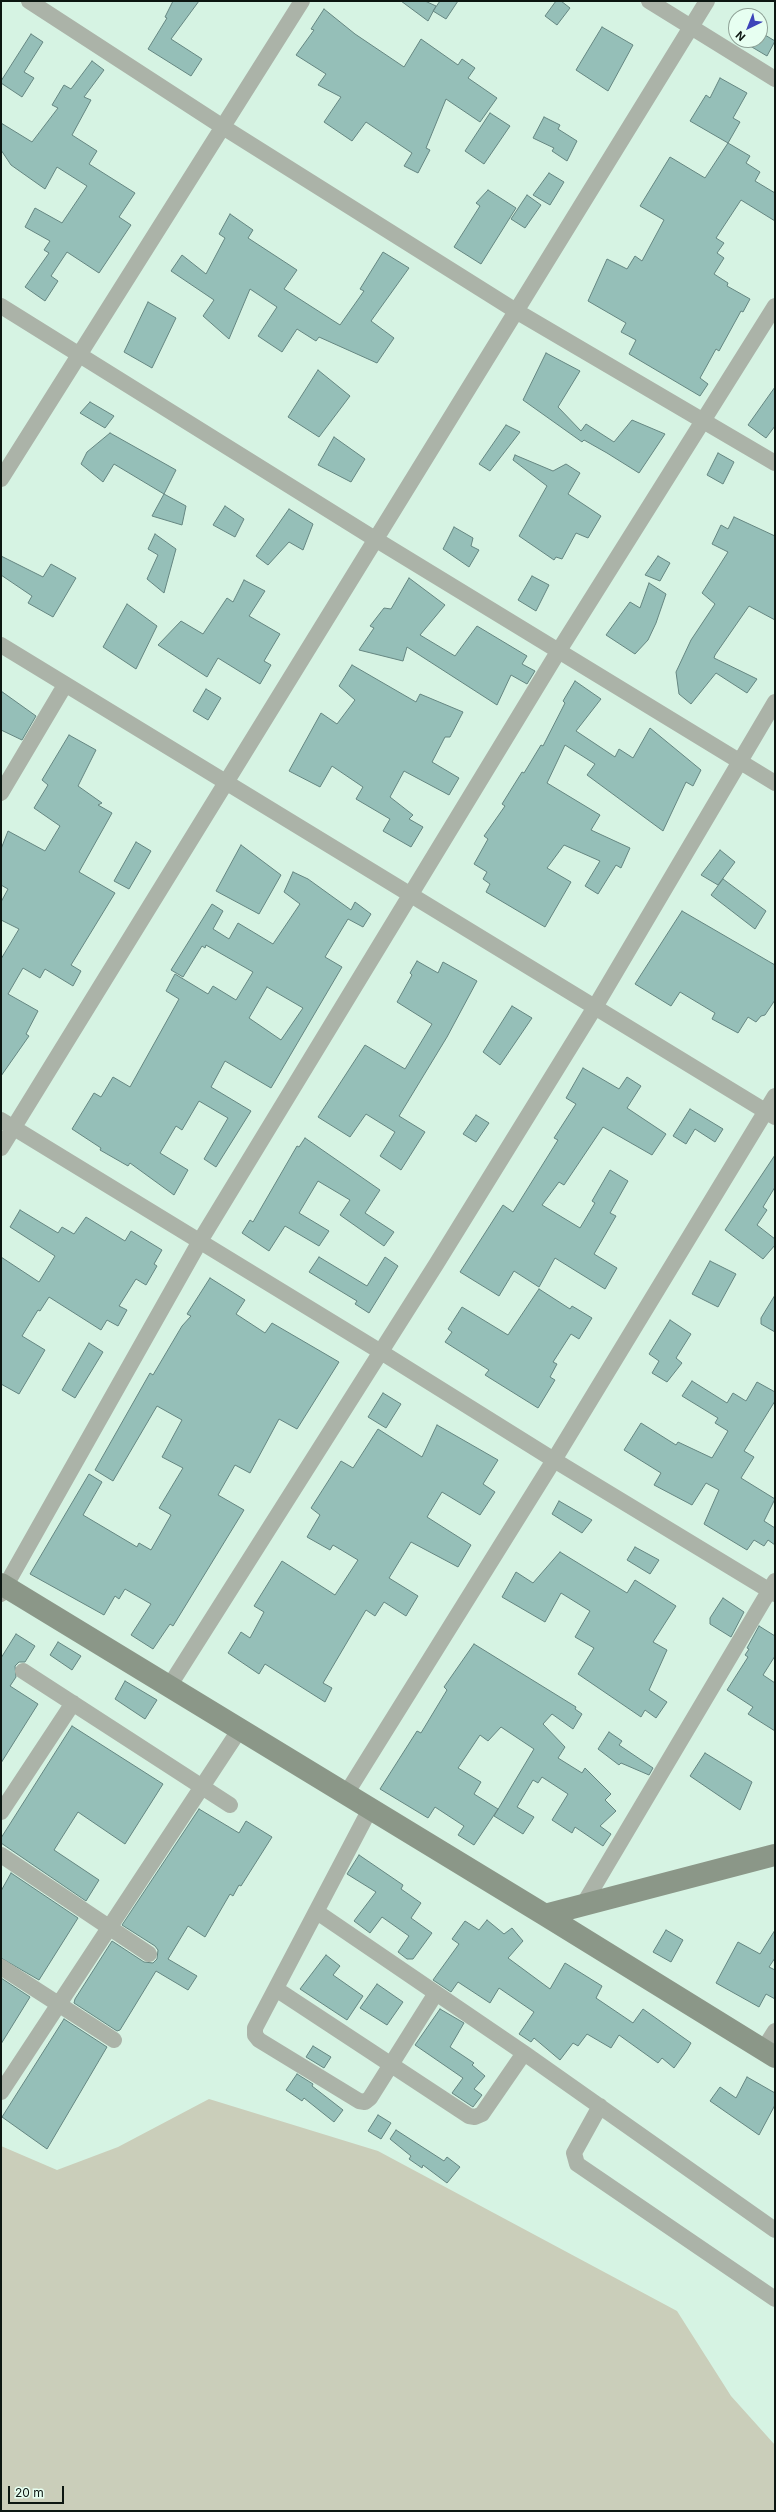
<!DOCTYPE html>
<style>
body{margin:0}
#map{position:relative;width:776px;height:2512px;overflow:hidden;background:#d6f3e3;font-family:Inter,sans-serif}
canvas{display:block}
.frame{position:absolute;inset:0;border:2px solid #0c1611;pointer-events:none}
.north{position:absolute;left:728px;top:8px;width:40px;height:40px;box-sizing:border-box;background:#e7fff1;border:1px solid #8fa297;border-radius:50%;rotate:223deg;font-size:11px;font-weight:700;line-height:16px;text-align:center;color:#0c1611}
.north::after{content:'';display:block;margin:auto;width:14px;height:18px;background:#3d44b9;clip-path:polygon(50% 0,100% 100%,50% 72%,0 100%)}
.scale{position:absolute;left:8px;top:2486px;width:56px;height:18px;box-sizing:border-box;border:2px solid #0c1611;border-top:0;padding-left:5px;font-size:12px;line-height:14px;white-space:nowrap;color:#0c1611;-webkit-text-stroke:3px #e7fff1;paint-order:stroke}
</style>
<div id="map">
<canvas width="776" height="2512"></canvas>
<div class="frame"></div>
<div class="north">N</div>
<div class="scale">20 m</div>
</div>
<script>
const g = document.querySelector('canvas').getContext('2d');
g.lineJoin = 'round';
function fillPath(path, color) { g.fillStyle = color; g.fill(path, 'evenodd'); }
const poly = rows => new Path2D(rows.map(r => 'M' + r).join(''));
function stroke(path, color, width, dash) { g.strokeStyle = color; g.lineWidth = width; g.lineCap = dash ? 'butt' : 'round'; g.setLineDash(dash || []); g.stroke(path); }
const green = poly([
 [209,2099,378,2151,677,2311,731,2396,775,2445,775,2511,1,2511,1,2146,57,2170,118,2147]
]);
const building = poly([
 [173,1,199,1,171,39,202,59,191,76,148,49,167,18,165,17,173,1],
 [401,1,425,1,436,6,428,21,401,1],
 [440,1,458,1,446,19,433,11,440,1],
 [556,1,561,1,570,8,557,25,545,16,556,1],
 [324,9,355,34,404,67,421,39,458,65,462,59,475,68,468,78,497,98,480,122,446,99,426,148,430,150,418,173,404,166,412,153,366,122,352,141,324,122,341,97,318,85,326,74,296,55,314,30,311,29,324,9],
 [602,27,633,45,608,91,576,70,602,27],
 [760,32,775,41,767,56,740,40,760,40,760,32],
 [31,34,43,42,24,72,34,78,22,97,1,83,1,81,31,34],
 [92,61,104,70,84,97,91,100,72,135,97,151,89,164,135,193,119,217,131,225,99,273,67,252,51,276,58,281,45,301,25,287,49,253,44,250,50,241,25,227,35,208,62,223,87,186,57,167,45,189,11,165,1,150,1,123,32,142,58,108,52,105,64,85,71,89,92,61],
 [720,78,747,93,733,118,740,122,728,143,690,121,706,95,710,98,720,78],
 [490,113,510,126,484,164,465,151,490,113],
 [544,117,560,125,558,129,577,141,567,161,552,151,554,148,533,138,544,117],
 [728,143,750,156,746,163,760,172,755,181,775,193,775,221,741,200,716,238,724,243,717,253,724,258,714,274,728,283,727,286,750,299,743,312,741,311,719,351,716,349,700,378,708,384,700,396,629,354,636,340,621,332,626,323,588,301,607,259,627,269,635,256,642,261,664,220,640,206,670,157,705,178,728,143],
 [549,173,564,182,550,205,533,195,549,173],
 [488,190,516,208,481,264,454,247,480,206,476,203,488,190],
 [527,195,541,205,525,228,511,219,527,195],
 [230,214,253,230,248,238,297,270,284,289,340,325,364,291,360,289,383,252,409,268,371,321,394,338,377,363,319,337,316,341,297,329,282,352,258,336,277,307,250,289,229,339,203,316,214,300,171,271,182,255,206,274,225,238,219,234,230,214],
 [148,302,176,318,152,368,124,352,148,302],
 [546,353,580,371,558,407,581,431,586,424,614,442,632,420,665,434,639,473,607,453,584,440,582,442,523,400,546,353],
 [318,370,350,396,319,437,288,417,318,370],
 [775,387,775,426,766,438,748,425,775,387],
 [90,402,114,416,105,428,80,413,90,402],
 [506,425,520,432,490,471,479,464,506,425],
 [110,433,176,470,164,494,114,464,103,482,81,464,87,452,110,433],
 [334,437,365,459,351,482,318,465,334,437],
 [718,453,734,462,723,484,707,475,718,453],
 [515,455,553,471,566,464,580,473,568,494,601,516,588,538,576,533,562,559,556,557,554,560,519,536,547,486,513,460,515,455],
 [164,494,186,506,182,525,152,516,164,494],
 [225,506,244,519,235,537,213,525,225,506],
 [289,509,313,524,303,550,289,542,268,565,256,556,289,509],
 [734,517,775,536,775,620,749,606,715,655,714,658,757,679,747,693,716,673,691,704,679,694,676,672,691,640,715,604,702,593,728,552,712,544,721,525,728,529,734,517],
 [454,527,473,538,471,546,479,550,469,567,443,549,454,527],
 [155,534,176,549,164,593,147,579,158,555,148,549,155,534],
 [1,556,43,577,51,564,76,578,53,617,28,603,32,596,1,575,1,556],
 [658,556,670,563,660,581,645,575,658,556],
 [532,576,549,585,536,611,518,600,532,576],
 [409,578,445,605,420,635,455,656,477,626,527,656,522,664,535,671,527,684,511,675,497,705,407,647,403,661,359,650,374,628,370,626,384,608,391,609,409,578],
 [244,580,265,591,249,616,280,634,264,661,271,665,260,684,218,658,207,677,158,645,181,621,203,634,227,598,233,602,244,580],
 [649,583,666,594,656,623,648,640,635,654,606,635,630,602,640,608,649,583],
 [127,604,157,626,136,669,103,647,127,604],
 [352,665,416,702,420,694,463,712,450,737,445,737,432,762,459,778,449,795,404,771,390,797,413,815,409,819,423,827,411,847,383,831,390,819,356,799,363,787,332,766,320,787,289,771,321,713,337,724,355,700,339,686,352,665],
 [575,681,601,699,576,731,615,757,619,749,633,758,650,728,701,770,693,786,686,782,663,831,587,775,595,764,565,745,547,783,600,815,591,830,630,848,621,868,616,865,598,894,585,886,600,861,564,845,547,868,571,882,545,927,486,892,490,884,483,879,487,872,474,864,488,839,484,836,505,806,502,804,522,772,524,773,541,745,543,746,565,703,563,701,575,681],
 [206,689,221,698,208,720,193,711,206,689],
 [1,691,36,716,22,740,1,730,1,691],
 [69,735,96,750,78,786,102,803,98,805,112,813,79,872,115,893,71,965,81,971,73,986,45,969,40,978,23,968,8,994,38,1011,26,1034,29,1036,1,1076,1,959,19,929,1,920,1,902,8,889,1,885,1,849,8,831,45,851,60,826,34,808,48,785,42,780,69,735],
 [136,842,151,851,129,889,114,881,136,842],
 [241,845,281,875,259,914,216,891,241,845],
 [720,850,735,862,718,885,701,875,720,850],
 [293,872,308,879,351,910,355,902,371,914,363,927,348,919,325,957,342,967,271,1088,225,1061,211,1087,251,1111,216,1167,204,1159,228,1118,199,1101,182,1130,176,1126,160,1153,188,1170,174,1195,130,1163,128,1166,100,1150,101,1148,72,1129,94,1093,101,1097,113,1077,130,1087,179,999,166,991,175,974,208,994,213,986,236,1000,253,972,206,945,205,948,202,946,183,977,171,970,212,904,223,911,213,929,229,939,238,923,273,944,300,904,284,892,293,872],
 [267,987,303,1008,281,1040,249,1018,267,987],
 [723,879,766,911,755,929,711,895,723,879],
 [682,911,775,965,775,1000,765,1015,761,1016,756,1022,748,1017,738,1033,712,1019,715,1013,680,992,671,1006,635,984,682,911],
 [417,961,438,973,443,962,477,981,447,1037,399,1116,425,1132,401,1170,380,1156,395,1132,366,1114,350,1137,318,1117,365,1045,405,1069,432,1024,397,1002,412,975,410,973,417,961],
 [512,1006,532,1018,500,1065,483,1052,512,1006],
 [583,1068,619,1089,627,1077,641,1086,627,1108,666,1134,652,1155,603,1127,564,1185,559,1182,542,1205,580,1228,595,1203,592,1201,610,1170,628,1181,610,1213,616,1216,594,1254,617,1268,605,1289,555,1258,539,1287,514,1271,499,1296,460,1272,503,1205,513,1212,558,1140,554,1138,576,1104,566,1098,583,1068],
 [690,1109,723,1129,715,1142,695,1129,686,1144,673,1136,690,1109],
 [476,1115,489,1123,476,1142,463,1134,476,1115],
 [305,1138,380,1190,365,1213,394,1232,384,1246,340,1215,350,1200,318,1181,299,1213,329,1231,319,1246,285,1226,269,1251,242,1233,250,1220,253,1222,297,1146,299,1147,305,1138],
 [775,1155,775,1187,763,1207,767,1210,757,1225,775,1239,775,1245,763,1259,725,1230,775,1155],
 [20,1210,58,1233,62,1227,74,1234,86,1217,125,1241,131,1231,162,1250,154,1264,157,1266,146,1285,136,1279,119,1306,127,1310,118,1326,107,1320,101,1330,49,1297,40,1311,38,1310,22,1336,45,1350,19,1394,1,1384,1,1257,39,1282,55,1256,10,1227,20,1210],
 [319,1257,367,1286,385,1257,398,1266,369,1313,355,1304,357,1301,309,1272,319,1257],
 [710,1261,736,1274,718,1307,692,1294,710,1261],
 [210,1278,245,1300,236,1314,265,1333,272,1323,339,1362,297,1429,279,1419,250,1473,235,1465,218,1495,244,1510,173,1626,170,1624,153,1649,131,1635,151,1604,125,1589,119,1599,115,1596,104,1615,30,1574,89,1474,102,1482,83,1515,137,1547,139,1543,151,1550,171,1515,159,1508,183,1468,162,1457,182,1420,157,1406,113,1481,95,1470,150,1373,153,1375,182,1326,191,1316,187,1314,210,1278],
 [539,1289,570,1309,572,1306,592,1318,579,1339,571,1334,553,1362,557,1364,550,1377,555,1380,538,1408,485,1375,489,1370,445,1342,452,1332,448,1329,462,1307,508,1335,539,1289],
 [775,1295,775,1332,761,1324,761,1318,775,1295],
 [670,1320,691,1334,676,1358,682,1363,667,1382,652,1373,659,1361,649,1354,670,1320],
 [89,1343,103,1352,75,1398,62,1390,89,1343],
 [692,1381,727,1403,733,1393,746,1401,757,1382,775,1392,775,1401,744,1451,754,1457,741,1478,775,1499,764,1521,775,1528,775,1545,768,1540,764,1546,754,1540,747,1550,704,1524,719,1490,706,1483,692,1505,654,1485,661,1473,624,1450,641,1423,676,1445,678,1442,712,1458,728,1431,715,1423,718,1418,682,1396,692,1381],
 [383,1393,401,1404,386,1428,368,1417,383,1393],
 [437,1425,498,1460,483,1484,495,1492,480,1515,442,1492,427,1517,471,1545,458,1567,411,1542,389,1578,418,1596,406,1616,384,1602,375,1616,366,1610,323,1683,332,1688,325,1702,265,1664,259,1674,228,1653,241,1632,250,1638,264,1612,254,1606,282,1561,335,1595,358,1560,333,1545,330,1550,307,1537,320,1515,311,1508,341,1461,353,1468,378,1429,422,1457,437,1425],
 [559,1501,592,1520,582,1533,552,1514,559,1501],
 [635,1547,659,1560,650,1574,627,1560,635,1547],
 [560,1552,627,1593,635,1580,676,1606,653,1642,667,1650,649,1690,667,1702,656,1718,645,1710,641,1717,578,1674,594,1648,575,1637,590,1611,561,1593,545,1622,502,1597,516,1572,533,1583,560,1552],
 [723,1598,744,1612,731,1637,710,1624,710,1618,723,1598],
 [759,1626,775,1636,775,1656,763,1675,775,1683,775,1731,748,1714,753,1707,727,1690,748,1657,745,1655,749,1649,747,1648,759,1626],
 [16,1634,35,1646,25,1662,19,1662,15,1666,16,1677,10,1686,38,1704,1,1763,1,1658,16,1634],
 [58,1642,81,1656,72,1670,50,1655,58,1642],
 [474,1644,576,1707,575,1709,582,1714,573,1729,552,1714,543,1724,565,1747,558,1758,582,1773,585,1768,611,1794,605,1800,616,1811,600,1826,611,1834,603,1846,575,1827,572,1833,552,1820,568,1794,542,1777,538,1783,533,1780,517,1807,534,1817,523,1834,494,1816,534,1749,501,1727,488,1741,480,1735,458,1768,481,1782,474,1794,498,1809,474,1845,458,1835,464,1826,435,1807,428,1818,380,1789,417,1731,421,1733,447,1690,444,1687,474,1644],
 [125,1681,157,1700,145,1719,115,1699,125,1681],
 [72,1726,163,1784,125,1844,78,1812,54,1850,99,1880,86,1901,1,1843,1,1838,72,1726],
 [609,1732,622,1741,619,1745,653,1768,649,1775,621,1763,619,1765,598,1749,609,1732],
 [705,1753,752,1782,740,1810,690,1776,705,1753],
 [199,1809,239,1833,246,1821,272,1837,241,1886,239,1885,233,1896,230,1894,205,1937,188,1926,168,1959,197,1976,188,1990,156,1971,120,2030,117,2031,74,2003,75,1999,112,1941,144,1962,153,1963,157,1959,158,1950,155,1946,122,1925,199,1809],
 [359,1855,403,1885,401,1889,421,1903,411,1918,432,1933,413,1959,407,1959,398,1952,409,1936,382,1917,370,1933,354,1921,376,1892,347,1874,359,1855],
 [11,1873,78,1918,39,1980,1,1958,1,1891,11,1873],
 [487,1920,504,1934,512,1928,523,1941,508,1958,550,1989,565,1963,602,1986,596,1998,633,2023,643,2009,691,2043,687,2050,674,2068,662,2058,658,2063,619,2035,611,2048,587,2034,578,2046,573,2043,560,2060,534,2038,531,2042,519,2034,534,2012,499,1988,490,2003,458,1982,451,1992,433,1980,459,1944,452,1939,465,1921,479,1930,487,1920],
 [666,1930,683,1940,671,1962,653,1952,666,1930],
 [775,1930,775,1958,769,1967,775,1970,775,1999,766,1994,759,2007,716,1983,738,1942,760,1954,775,1930],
 [326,1955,340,1966,333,1975,363,1996,347,2020,300,1989,326,1955],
 [1,1978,30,1997,1,2044,1,1978],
 [377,1984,403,2002,387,2025,360,2008,377,1984],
 [440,2009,464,2023,450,2047,474,2063,472,2065,485,2076,474,2089,482,2095,473,2107,452,2093,463,2078,415,2045,440,2009],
 [64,2019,107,2047,47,2149,2,2117,64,2019],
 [313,2046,331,2057,324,2068,306,2057,313,2046],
 [297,2074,313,2084,312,2086,343,2110,334,2122,304,2098,302,2101,286,2090,297,2074],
 [747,2077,775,2093,775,2105,759,2135,710,2101,720,2087,736,2098,747,2077],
 [378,2115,391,2123,381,2139,368,2131,378,2115],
 [396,2130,444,2161,447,2157,460,2167,447,2183,423,2165,422,2168,409,2159,411,2156,390,2139,396,2130]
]);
const street = poly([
 [29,1,223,127,516,311,775,463],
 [649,1,775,79],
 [1,306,375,539,775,783],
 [1,479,302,1],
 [1,645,775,1117],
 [1,793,65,685],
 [1,1120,381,1352,554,1460,775,1594],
 [1,1148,707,1],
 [1,1594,200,1241,558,652,775,306],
 [23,1671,230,1805],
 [170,1685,437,1263,595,1007,775,702],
 [346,1794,554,1460,775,1096],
 [370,1809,255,2028,255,2035,259,2040,359,2101,365,2102,370,2098,436,1993],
 [1,1812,73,1703],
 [1,1855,149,1954],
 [583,1905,775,1581],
 [317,1912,524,2053,775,2230],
 [1,1967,114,2040],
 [276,1989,469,2116,475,2117,482,2114,524,2053],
 [763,2050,775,2031],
 [1,2092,240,1729],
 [600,2106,574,2153,577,2164,775,2299]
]);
const secondary = poly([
 [1,1584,545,1915,775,2057],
 [545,1915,775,1855]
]);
fillPath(green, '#caceba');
fillPath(building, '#95bfb8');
stroke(building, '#658681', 1);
stroke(street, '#abb3a8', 16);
stroke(secondary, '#8b9788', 22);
</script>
